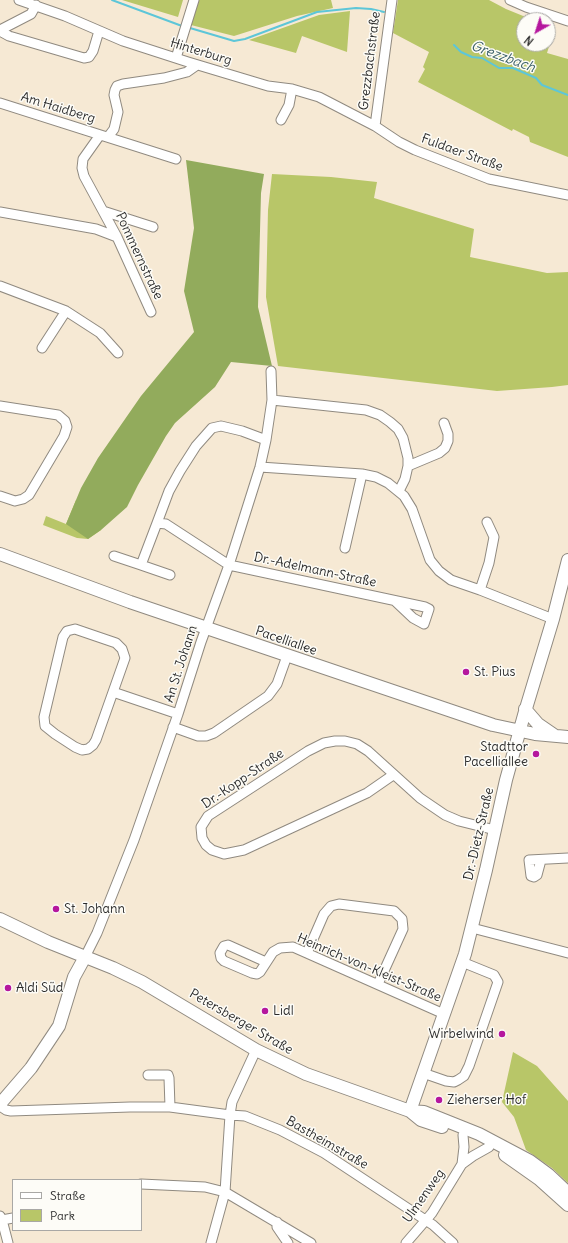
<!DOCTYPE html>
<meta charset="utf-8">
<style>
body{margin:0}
#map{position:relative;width:568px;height:1243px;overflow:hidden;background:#f6e9d4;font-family:Delius,sans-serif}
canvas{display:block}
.legend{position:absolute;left:12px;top:1179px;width:130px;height:52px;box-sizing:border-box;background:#fdfcf7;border:1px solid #a9a8a5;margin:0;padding:5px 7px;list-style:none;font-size:12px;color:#2b2b2b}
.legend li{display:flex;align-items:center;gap:8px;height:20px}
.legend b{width:20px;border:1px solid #a9a8a5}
.north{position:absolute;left:516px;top:12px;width:40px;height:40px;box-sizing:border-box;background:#fdfcf7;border:1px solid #a9a8a5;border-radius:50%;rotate:219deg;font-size:11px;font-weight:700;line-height:16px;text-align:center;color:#2b2b2b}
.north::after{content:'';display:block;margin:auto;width:14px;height:18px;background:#b5179e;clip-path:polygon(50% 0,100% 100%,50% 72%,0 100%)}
</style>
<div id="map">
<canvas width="568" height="1243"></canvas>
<ul class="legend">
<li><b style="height:5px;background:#fff"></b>Straße</li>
<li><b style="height:11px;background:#b8c668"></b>Park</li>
</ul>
<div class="north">N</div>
</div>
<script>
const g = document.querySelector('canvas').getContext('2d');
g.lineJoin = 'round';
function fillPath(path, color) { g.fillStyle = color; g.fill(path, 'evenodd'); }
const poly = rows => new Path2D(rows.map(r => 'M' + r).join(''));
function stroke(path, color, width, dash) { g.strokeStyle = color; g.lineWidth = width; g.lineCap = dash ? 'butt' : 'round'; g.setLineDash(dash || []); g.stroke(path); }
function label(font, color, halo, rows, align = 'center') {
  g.font = font + ' Delius,sans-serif'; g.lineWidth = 3; g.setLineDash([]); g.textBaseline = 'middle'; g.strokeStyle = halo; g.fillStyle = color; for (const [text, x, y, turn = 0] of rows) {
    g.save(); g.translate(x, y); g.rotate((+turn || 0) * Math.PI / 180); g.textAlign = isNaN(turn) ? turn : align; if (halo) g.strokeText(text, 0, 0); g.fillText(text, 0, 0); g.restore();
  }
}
const green = poly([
 [122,0,183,0,178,17],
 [198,0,331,0,333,8,297,16,234,36,191,25],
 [398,0,489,0,506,9,533,20,524,20,524,44,548,44,548,25,555,27,547,53,568,59,568,157,530,142,529,137,513,129,512,131,418,82,425,69,423,67,429,52,393,33],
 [350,11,347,52,302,36,296,53,249,40,319,15],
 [272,174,331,177,377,182,374,198,474,229,470,257,547,273,568,272,568,385,552,387,497,391,278,366,266,297,268,210],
 [76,500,101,530,88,539,77,538,43,525,46,516,66,524],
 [513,1052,537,1066,568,1101,568,1183,552,1168,526,1150,514,1117,502,1102]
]);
const forest = poly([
 [186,160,264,174,261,193,258,307,272,366,231,362,215,387,175,423,166,436,138,485,127,507,101,530,88,539,66,524,81,488,98,458,141,396,194,332,184,291,194,228]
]);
const stream = poly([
 [112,0,182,26],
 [190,28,234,41,245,39,317,12,356,8,371,9,384,12],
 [454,45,461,52,472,57,482,58,499,68,513,68,536,78,542,85,568,95]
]);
const minor = poly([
 [19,0,65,16,123,41,188,62,268,86,292,89,319,97,375,126,399,142,415,150,489,179,568,195],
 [510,0,526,7,568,21],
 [0,30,31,14,36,5],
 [0,31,9,36,84,58,89,57,93,51,99,31],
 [176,58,194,0],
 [0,103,176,159],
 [281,120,289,105,292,89],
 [375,126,392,0],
 [100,135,83,159,82,168,84,176,117,237,151,312],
 [108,137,114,129,118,112,114,95,115,90,117,86,123,84,164,78,187,72,197,65],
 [103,211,153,227],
 [0,212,96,229,117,237],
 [0,286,66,311,100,333,118,353],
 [42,348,66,311],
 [272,400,366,410,380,415,390,422,398,429,403,438,408,458,408,466,405,479,399,491],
 [0,406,58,415,65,421,67,427,64,436,29,495,23,499,15,501,0,496],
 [266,440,242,431,221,426,212,428,196,446,180,471,169,491,157,523,166,524,229,565,425,607,429,609,424,624,413,618,395,601],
 [408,466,439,453,445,448,448,441,448,434,444,423],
 [260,467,362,474,376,477,388,483,404,496,412,509,430,560,439,571,451,580,480,590,553,619],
 [157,523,141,565,170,575],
 [345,548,362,474],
 [114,556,141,565],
 [480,590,489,563,494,537,487,522],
 [113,692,125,658,122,649,116,643,75,629,67,631,63,637,44,717,45,726,55,734,75,747,82,750,88,749,93,745,96,740,113,692,178,714],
 [173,727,198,736,206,736,214,733,268,696,277,684,287,656],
 [393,775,367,793,244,850,224,854,212,850,206,845,202,838,201,827,208,816,308,751,324,743,335,741,345,741,357,744,368,751,420,798,445,815,459,821,495,830],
 [541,860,537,875,534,877,531,876,529,860,568,858],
 [472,928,568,953],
 [307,953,324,914,331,906,339,904,394,911,402,919,403,929,378,984],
 [85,957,97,933,134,840,178,714,201,642,229,565,260,467,266,440,272,400,271,371],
 [266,962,228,945,224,946,220,953,221,958,224,961,252,973,257,974,260,972,273,952,280,948,293,947,444,1014],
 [423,1073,446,1081,454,1082,458,1080,464,1076,469,1066,498,982,494,975,462,962],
 [148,1075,168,1075,169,1078,170,1107],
 [0,1106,6,1110,11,1111,130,1107,170,1107,230,1115,245,1116,280,1130,324,1153,433,1225,453,1243],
 [462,1164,464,1147,463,1135],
 [141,1184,205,1187,225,1192,311,1243],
 [0,1216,2,1220,8,1243],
 [2,1220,13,1218],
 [277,1222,277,1227,288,1243],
 [211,1243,225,1192,230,1115,232,1102,256,1050],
 [406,1243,432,1213,462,1164,473,1156,489,1147]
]);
const major = poly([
 [0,554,130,602,493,725,535,734,568,737],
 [525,709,538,724,554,735],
 [0,919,48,942,113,968,142,982,256,1050,306,1074,410,1111,424,1112,479,1134,530,1161,549,1175,568,1193],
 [0,1104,31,1068,59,1026,74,977,85,957],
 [410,1111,465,954,486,870,506,780,524,715,553,619,568,560],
 [410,1111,421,1120,442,1127],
 [505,1155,539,1179,568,1205]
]);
const markers = [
 [466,672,4,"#b5179e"],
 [536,754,4,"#b5179e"],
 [56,909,4,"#b5179e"],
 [8,988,4,"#b5179e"],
 [265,1011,4,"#b5179e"],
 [502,1034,4,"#b5179e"],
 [439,1100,4,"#b5179e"]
];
const streetNames = [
 ["Hinterburg",201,52,17],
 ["Grezzbachstraße",370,61,-83],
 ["Am Haidberg",58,108,17],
 ["Fuldaer Straße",462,153,20],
 ["Pommernstraße",139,256,65],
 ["Dr.-Adelmann-Straße",315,570,12],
 ["Pacelliallee",286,641,19],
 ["An St. Johann",181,664,-72],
 ["Dr.-Kopp-Straße",243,779,-34],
 ["Dr.-Dietz-Straße",479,834,-77],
 ["Heinrich-von-Kleist-Straße",369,968,23],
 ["Petersberger Straße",241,1022,30],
 ["Bastheimstraße",327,1143,30],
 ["Ulmenweg",424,1196,-55]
];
const poiNames = [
 ["St. Pius",474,672],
 ["Stadttor",528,747,"right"],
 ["Pacelliallee",528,762,"right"],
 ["St. Johann",64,909],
 ["Aldi Süd",16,988],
 ["Lidl",273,1011],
 ["Wirbelwind",494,1034,"right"],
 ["Zieherser Hof",447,1100]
];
const waterNames = [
 ["Grezzbach",503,57,20]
];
fillPath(green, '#b8c668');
fillPath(forest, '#92ab5c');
stroke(stream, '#5dc6d8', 2);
stroke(minor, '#908a80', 11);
stroke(major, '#908a80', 14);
stroke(minor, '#fff', 9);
stroke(major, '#fff', 12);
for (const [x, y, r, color] of markers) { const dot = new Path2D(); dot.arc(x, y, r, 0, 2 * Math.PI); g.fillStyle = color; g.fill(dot); stroke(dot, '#fdfcf7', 1.5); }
label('13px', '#2b2b2b', '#fdfcf7', streetNames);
label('13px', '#2b2b2b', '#fdfcf7', poiNames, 'left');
label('italic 14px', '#3c6168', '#fdfcf7', waterNames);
</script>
